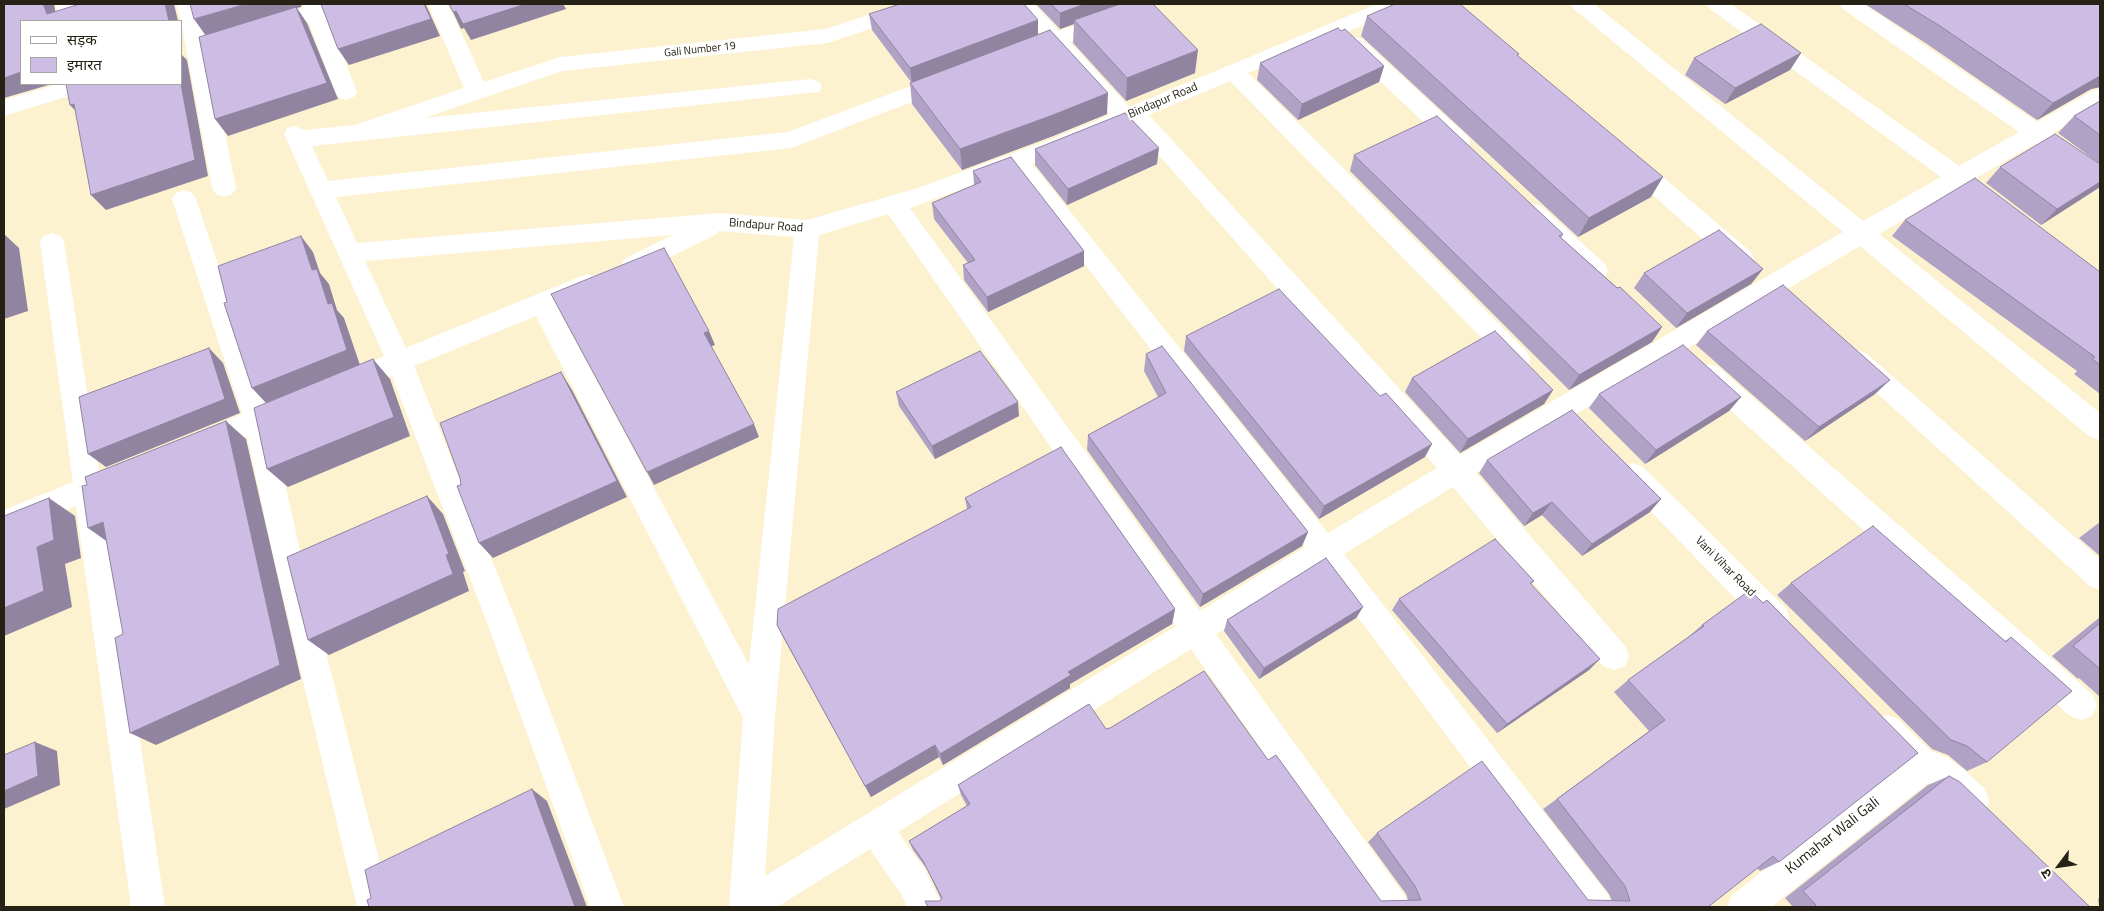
<!DOCTYPE html>
<meta charset="utf-8">
<style>
body{margin:0}
#map{position:relative;width:2104px;height:911px;overflow:hidden;background:#fcf2d0;font-family:"Titillium Web","Noto Sans Devanagari",sans-serif}
canvas{display:block}
.frame{position:absolute;inset:0;border:5px solid #252115;pointer-events:none}
.legend{position:absolute;left:20px;top:20px;width:162px;height:65px;box-sizing:border-box;background:#fff;border:1px solid #a8a6a1;margin:0;padding:6px 9px;list-style:none;font-size:15px;color:#252115}
.legend li{display:flex;align-items:center;gap:10px;height:25px}
.legend b{width:25px;border:1px solid #a8a6a1}
.north{position:absolute;left:2034px;top:841px;width:50px;height:50px;-webkit-text-stroke:4px #fff;paint-order:stroke;rotate:239deg;font-size:14px;font-weight:700;line-height:20px;text-align:center;color:#252115}
.north::after{content:'';display:block;margin:auto;width:18px;height:22px;background:#252115;clip-path:polygon(50% 0,100% 100%,50% 72%,0 100%)}
</style>
<div id="map">
<canvas width="2104" height="911"></canvas>
<div class="frame"></div>
<ul class="legend">
<li><b style="height:6px;background:#fff"></b>सड़क</li>
<li><b style="height:14px;background:#cdbce4"></b>इमारत</li>
</ul>
<div class="north">उ</div>
</div>
<script>
const g = document.querySelector('canvas').getContext('2d');
g.lineJoin = 'round';
const poly = rows => new Path2D(rows.map(r => 'M' + r).join(''));
function fillPath(path, color) { g.fillStyle = color; g.fill(path, 'evenodd'); }
function stroke(path, color, width, dash) { g.strokeStyle = color; g.lineWidth = width; g.lineCap = dash ? 'butt' : 'round'; g.setLineDash(dash || []); g.stroke(path); }
function label(font, color, halo, rows, align = 'center') {
  g.font = font + ' "Titillium Web",sans-serif'; g.lineWidth = 4.5; g.setLineDash([]); g.textBaseline = 'middle'; g.strokeStyle = halo; g.fillStyle = color; for (const [text, x, y, turn = 0] of rows) {
    g.save(); g.translate(x, y); g.rotate((+turn || 0) * Math.PI / 180); g.textAlign = isNaN(turn) ? turn : align; if (halo) g.strokeText(text, 0, 0); g.fillText(text, 0, 0); g.restore();
  }
}
const minor = poly([
 [56,4,76,4,79,21,59,21,56,4],
 [176,4,196,4,208,48,236,188,232,194,224,197,216,194,212,188,181,21,176,4],
 [302,4,349,4,346,9,327,15,357,92,354,97,346,100,338,97,335,92,308,21,267,33,260,31,256,26,260,21,303,8,302,4],
 [428,4,448,4,484,82,560,57,826,29,901,4,932,4,929,9,828,43,562,71,424,118,811,79,819,82,822,87,819,92,312,146,328,181,788,132,938,76,946,74,954,76,957,81,954,86,791,148,336,197,357,243,721,213,807,220,918,188,1054,138,1110,115,1051,49,1024,58,1016,56,1013,51,1016,46,1041,37,1013,4,1034,4,1059,31,1108,14,1115,16,1119,21,1115,26,1070,42,1129,107,1377,4,1406,4,1403,9,1248,73,1527,352,1531,359,1527,366,1518,369,1509,366,1230,81,1149,115,1460,455,1843,232,1574,9,1571,4,1594,4,1863,221,1941,177,1710,9,1707,4,1731,4,1959,166,2019,132,1843,9,1840,4,1864,4,2037,122,2092,91,2100,88,2100,106,2053,133,2100,166,2100,185,2092,183,2035,144,1976,178,1983,187,1979,193,1971,196,1957,189,1879,234,2100,413,2100,440,2090,437,1860,246,1476,473,1625,646,1629,656,1625,666,1614,670,1603,666,1453,487,1344,554,1608,895,1613,907,1575,907,1321,568,1216,634,1404,895,1409,907,1372,907,1191,649,898,832,925,870,943,907,908,907,901,894,870,849,777,907,729,907,743,718,536,316,414,366,516,620,624,907,590,907,486,620,392,376,383,379,374,375,370,368,374,361,384,356,284,134,287,128,295,126,304,130,355,125,464,88,428,4],
 [1131,124,1437,468,1328,533,1032,164,1131,124],
 [1012,171,1305,547,1200,611,910,208,1012,171],
 [888,214,1176,626,765,876,775,716,819,235,888,214],
 [718,231,794,237,749,665,557,307,597,291,600,284,597,277,588,274,579,277,406,348,365,261,673,235,624,259,621,266,624,273,633,275,717,234,718,231],
 [1354,37,1362,39,1468,137,1471,143,1468,149,1460,151,1452,149,1346,49,1343,44,1346,39,1354,37],
 [58,84,94,84,91,89,4,116,4,100,58,84],
 [1629,153,1637,155,1751,252,1754,259,1751,266,1742,268,1733,266,1621,167,1617,161,1621,155,1629,153],
 [184,190,192,193,196,199,265,404,292,394,301,397,305,405,301,413,272,425,301,555,391,907,357,907,273,555,247,436,200,455,190,451,186,443,190,435,242,414,172,199,176,193,184,190],
 [1533,203,1541,206,1605,264,1608,271,1605,278,1596,280,1587,278,1525,218,1521,212,1525,206,1533,203],
 [52,233,61,236,64,242,99,471,118,464,128,468,132,476,128,484,103,495,165,907,131,907,76,506,4,535,4,510,73,482,40,242,43,236,52,233],
 [1857,350,1866,353,2100,559,2100,590,2090,586,1848,367,1844,360,1848,353,1857,350],
 [1709,364,1718,367,2092,694,2097,705,2092,716,2081,720,2070,716,1700,383,1696,375,1700,367,1709,364],
 [1633,463,1643,467,1786,608,1790,618,1786,628,1775,632,1764,628,1623,483,1619,475,1623,467,1633,463],
 [1887,715,1898,719,1931,751,1947,757,1962,768,1985,789,1989,801,1985,813,1973,817,1961,813,1940,790,1928,783,1771,907,1727,907,1732,895,1899,765,1876,741,1871,730,1876,719,1887,715]
]);
const wall = poly([
 [1036,4,1153,4,1195,73,1126,101,1073,43,1074,24,1060,29],
 [1865,4,2100,4,2100,87,2091,89,2037,120,1927,44],
 [869,14,1038,20,1038,35,1107,114,1053,136,962,170,912,104,910,83,911,82,872,30],
 [1367,16,1518,56,1651,197,1578,237,1361,36],
 [1801,53,1790,70,1725,104,1685,75,1694,58],
 [1260,63,1384,66,1379,82,1298,120,1257,80],
 [2100,101,2100,164,2058,133,2074,116],
 [1035,149,1157,164,1067,205,1035,165],
 [1354,155,1563,234,1561,238,1662,327,1652,342,1569,390,1350,171],
 [2100,164,2100,187,2041,225,1986,183,2000,167],
 [973,171,1084,266,988,312,964,280,963,265,968,263,934,219,932,203,974,185],
 [1905,220,2100,272,2100,394,2074,374,2077,371,1892,236],
 [1763,269,1751,284,1676,328,1634,288,1644,273],
 [1707,331,1875,394,1805,441,1696,345],
 [1186,336,1380,396,1425,457,1319,519,1184,351],
 [1146,354,1308,532,1302,546,1200,607,1087,450,1088,435,1158,397,1144,371],
 [1412,378,1553,390,1544,404,1460,453,1405,392],
 [896,392,1019,416,935,459,899,406],
 [1599,394,1741,397,1729,411,1645,464,1589,408],
 [1487,460,1650,512,1582,556,1542,515,1524,526,1479,473],
 [965,498,1175,609,1172,624,1070,684,1070,688,943,765,939,757,871,797,784,639,777,625,967,509],
 [2100,522,2100,556,2079,538],
 [1534,581,1531,584,1589,670,1497,733,1392,610,1399,599],
 [1791,583,2005,641,2011,637,1987,762,1967,771,1948,755,1932,749,1777,595],
 [1750,590,1779,862,1760,871,1757,868,1708,907,928,907,925,901,940,901,941,899,927,869,913,850,909,841,967,806,961,795,958,785,1106,729,1268,760,1381,901,1408,900,1406,894,1368,842,1377,833,1588,900,1612,901,1609,894,1543,809,1649,731,1614,692,1628,680,1687,638,1702,625],
 [1363,607,1356,618,1259,679,1224,631,1227,620],
 [2100,617,2100,697,2079,678,2078,679,2052,656],
 [1949,776,2090,907,1793,907,1785,898,1928,785],
 [2100,897,2100,907,2093,907,2099,906,2098,899]
]);
const shadedWall = poly([
 [43,4,54,4,57,21,47,14],
 [165,4,175,4,174,4,178,21,169,21],
 [246,4,302,4,301,7,297,8,307,23,338,99,228,136,215,119,206,36,194,19],
 [424,4,427,4,426,5,440,36,349,65,338,49],
 [526,4,563,4,566,9,471,40,464,28,461,29,453,12,456,11],
 [1085,4,1131,4,1074,20,1074,24,1060,29,1060,13],
 [1038,20,1038,36,912,84,910,68],
 [1198,50,1195,73,1126,101,1127,78],
 [1801,53,1790,70,1725,104,1735,88],
 [181,54,187,60,208,176,106,210,91,195,181,84],
 [1384,66,1379,82,1298,120,1302,104],
 [21,72,21,84,52,84,4,98,4,78],
 [2100,76,2100,87,2091,89,2037,120,2053,103],
 [1108,93,1107,114,1053,136,962,170,960,149],
 [74,104,85,121,70,105],
 [1159,148,1157,164,1067,205,1068,189],
 [1663,177,1651,197,1578,237,1589,218],
 [2100,182,2100,187,2041,225,2057,209],
 [4,234,19,248,28,311,4,319],
 [301,236,313,252,320,273,329,284,337,310,344,318,360,365,266,403,252,388,328,304,312,270],
 [1084,251,1084,266,988,312,987,297],
 [1763,269,1751,284,1676,328,1687,313],
 [1662,327,1652,342,1569,390,1579,375],
 [709,331,715,345,710,347,704,333],
 [209,348,223,363,240,413,106,467,88,454],
 [373,359,390,379,410,436,288,487,267,469],
 [561,372,572,390,627,497,493,558,479,543],
 [1890,380,1875,394,1805,441,1819,427],
 [1553,390,1544,404,1460,453,1468,439],
 [1741,397,1729,411,1645,464,1656,450],
 [1018,402,1019,416,935,459,932,446],
 [226,421,246,439,301,679,156,745,130,733],
 [754,424,759,437,654,485,647,472],
 [1432,444,1425,457,1319,519,1324,506],
 [427,496,443,514,465,571,463,572,469,591,329,655,308,640],
 [49,498,75,516,81,558,65,564,72,607,4,636,4,608,37,547],
 [1661,499,1650,512,1582,556,1592,544],
 [1552,502,1542,515,1524,526,1533,513],
 [103,522,112,545,88,528],
 [1308,532,1302,546,1200,607,1203,594],
 [1363,607,1356,618,1259,679,1264,668],
 [1175,609,1172,624,1070,684,1070,688,943,765,940,754,1068,672],
 [1600,659,1589,670,1497,733,1507,724],
 [35,742,57,751,60,785,4,809,4,791],
 [935,745,939,757,871,797,865,786],
 [532,789,547,801,587,907,575,907]
]);
const building = poly([
 [4,4,43,4,47,14,80,4,165,4,169,21,21,21,21,72,4,78,4,4],
 [190,4,246,4,194,19,190,4],
 [321,4,424,4,431,19,338,49,321,4],
 [449,4,526,4,463,24,456,11,453,12,449,4],
 [900,4,1024,4,1038,20,910,68,869,14,900,4],
 [1051,4,1085,4,1060,13,1051,4],
 [1120,4,1153,4,1198,50,1127,78,1074,20,1120,4],
 [1395,4,1460,4,1519,54,1517,55,1663,177,1589,218,1367,16,1395,4],
 [1904,4,2100,4,2100,76,2053,103,1940,26,1904,4],
 [296,7,327,83,215,119,199,37,296,7],
 [1761,24,1801,53,1735,88,1694,58,1761,24],
 [1338,28,1341,31,1345,29,1384,66,1302,104,1260,63,1338,28],
 [1050,30,1108,93,1053,115,960,149,910,83,1050,30],
 [66,84,181,84,195,160,91,195,74,104,70,105,66,84],
 [2100,101,2100,135,2074,116,2100,101],
 [1125,113,1159,148,1068,189,1035,149,1125,113],
 [1437,116,1563,234,1559,236,1617,288,1620,287,1662,327,1579,375,1354,155,1437,116],
 [2055,134,2100,164,2100,182,2057,209,2000,167,2055,134],
 [1011,157,1084,251,987,297,963,265,975,260,932,203,981,182,973,171,1011,157],
 [1975,178,2100,272,2100,365,2092,359,2095,357,1905,220,1975,178],
 [1719,230,1763,269,1687,313,1644,273,1719,230],
 [301,236,312,270,317,269,328,304,332,303,347,350,252,388,224,303,227,302,218,266,301,236],
 [664,248,709,331,704,333,754,424,647,472,551,294,664,248],
 [1783,285,1890,380,1819,427,1707,331,1783,285],
 [1279,289,1380,396,1386,393,1432,444,1324,506,1186,336,1279,289],
 [1495,331,1553,390,1468,439,1412,378,1495,331],
 [1683,345,1741,397,1656,450,1599,394,1683,345],
 [1162,346,1308,532,1203,594,1088,435,1166,393,1146,354,1162,346],
 [209,348,225,399,88,454,79,397,209,348],
 [980,351,1018,402,932,446,896,392,980,351],
 [373,359,394,417,267,469,254,408,373,359],
 [561,372,617,481,479,543,457,486,461,485,460,478,440,423,561,372],
 [1572,410,1661,499,1592,544,1552,502,1533,513,1487,460,1572,410],
 [226,421,280,665,130,733,115,638,123,634,103,522,88,528,82,486,87,485,85,477,226,421],
 [1061,447,1175,609,1068,672,1071,675,940,754,935,745,865,786,777,625,778,609,971,507,965,498,1061,447],
 [427,496,449,554,446,555,453,574,308,640,287,557,427,496],
 [49,498,54,540,37,547,44,591,4,608,4,516,49,498],
 [1873,526,2006,642,2011,637,2072,691,1987,762,1967,746,1951,740,1791,583,1873,526],
 [1495,539,1534,581,1530,583,1600,659,1507,724,1399,599,1495,539],
 [1326,558,1363,607,1264,668,1227,620,1326,558],
 [1750,590,1763,603,1767,600,1918,753,1779,862,1773,856,1708,907,928,907,925,901,940,901,942,898,923,861,909,841,970,804,958,785,1089,704,1106,729,1110,728,1204,671,1268,760,1276,755,1381,901,1421,900,1415,886,1377,833,1482,761,1588,900,1630,901,1625,886,1557,799,1665,720,1628,680,1704,626,1702,625,1750,590],
 [2100,623,2100,667,2099,668,2073,646,2100,623],
 [35,742,38,776,4,791,4,755,35,742],
 [1949,776,1960,782,2090,907,1814,907,1816,905,1803,891,1949,776],
 [532,789,575,907,369,907,367,900,371,898,365,870,532,789]
]);
const farStreetnames = [
 ["Gali Number 19",700,50,-6]
];
const streetNames = [
 ["Bindapur Road",1163,101,-23],
 ["Bindapur Road",766,226,4],
 ["Vani Vihar Road",1725,567,45]
];
const nearStreetnames = [
 ["Kumahar Wali Gali",1833,836,-38]
];
fillPath(minor, '#fff');
fillPath(wall, '#b0a2c4');
fillPath(shadedWall, '#9084a0');
fillPath(building, '#cdbce4');
stroke(building, '#9084a0', 1);
label('11px', '#252115', '#fff', farStreetnames);
label('12px', '#252115', '#fff', streetNames);
label('15px', '#252115', '#fff', nearStreetnames);
</script>
